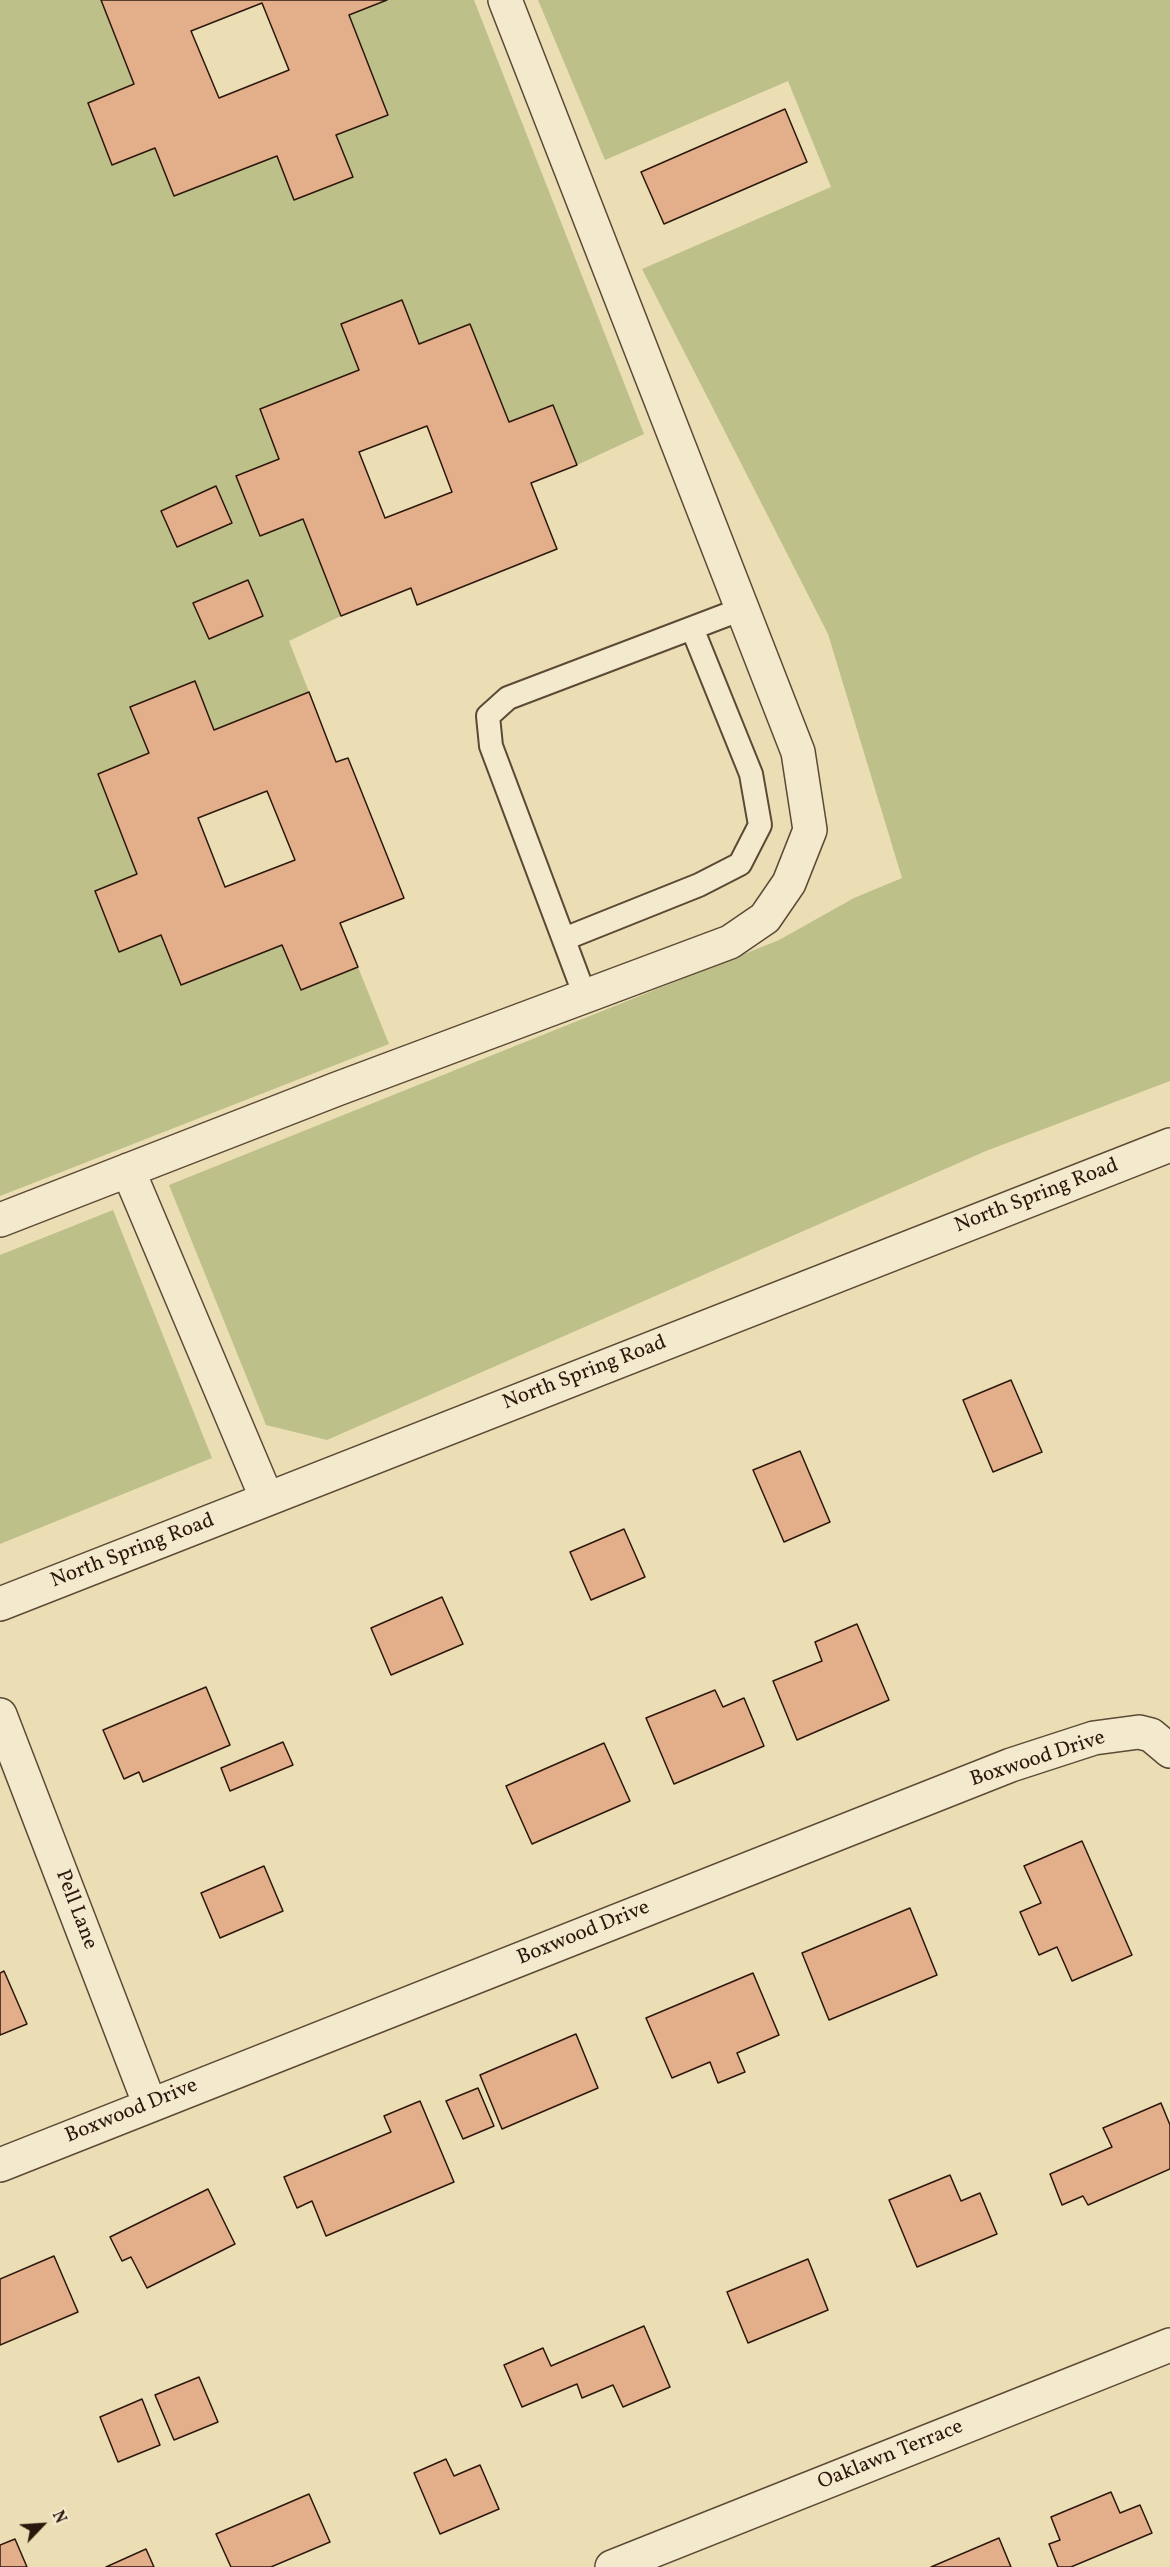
<!DOCTYPE html>
<style>
body{margin:0}
#map{position:relative;width:1170px;height:2567px;overflow:hidden;background:#ecdeb4;font-family:Vollkorn,serif}
canvas{display:block}
.north{position:absolute;left:12px;top:2495px;width:60px;height:60px;-webkit-text-stroke:4px #f3eace;paint-order:stroke;rotate:65deg;font-size:16px;font-weight:700;line-height:24px;text-align:center;color:#2c170c}
.north::after{content:'';display:block;margin:auto;width:21px;height:27px;background:#2c170c;clip-path:polygon(50% 0,100% 100%,50% 72%,0 100%)}
</style>
<div id="map">
<canvas width="1170" height="2567"></canvas>
<div class="north">N</div>
</div>
<script>
const g = document.querySelector('canvas').getContext('2d');
g.lineJoin = 'round';
function fillPath(path, color) { g.fillStyle = color; g.fill(path, 'evenodd'); }
const poly = rows => new Path2D(rows.map(r => 'M' + r).join(''));
function stroke(path, color, width, dash) { g.strokeStyle = color; g.lineWidth = width; g.lineCap = dash ? 'butt' : 'round'; g.setLineDash(dash || []); g.stroke(path); }
function label(font, color, halo, rows, align = 'center') {
  g.font = font + ' Vollkorn,serif'; g.lineWidth = 6; g.setLineDash([]); g.textBaseline = 'middle'; g.strokeStyle = halo; g.fillStyle = color; for (const [text, x, y, turn = 0] of rows) {
    g.save(); g.translate(x, y); g.rotate((+turn || 0) * Math.PI / 180); g.textAlign = isNaN(turn) ? turn : align; if (halo) g.strokeText(text, 0, 0); g.fillText(text, 0, 0); g.restore();
  }
}
const green = poly([
 [0,0,101,0,134,84,88,103,112,164,155,148,175,196,277,156,294,200,352,177,336,135,349,15,387,0,474,0,644,434,577,465,509,422,470,324,419,344,402,300,341,324,359,370,260,409,279,459,236,476,259,535,303,519,341,616,289,641,309,692,214,730,195,681,130,707,149,753,98,774,137,874,95,891,119,952,161,935,181,984,282,945,301,990,358,967,389,1044,0,1196],
 [538,0,1170,0,1170,1081,986,1151,327,1440,266,1425,169,1185,779,940,854,898,902,878,828,634,642,269,831,187,788,81,605,160],
 [113,1210,212,1458,0,1544,0,1255]
]);
const building = poly([
 [101,0,387,0,349,15,388,115,336,135,353,177,294,200,277,156,174,196,155,148,112,165,88,103,134,84,101,0],
 [262,3,289,70,219,98,191,31,262,3],
 [785,109,807,162,664,224,641,172,785,109],
 [402,300,419,344,470,324,509,422,553,405,577,465,531,483,557,549,417,605,411,588,341,616,303,519,260,536,236,476,279,459,260,409,359,370,341,324,402,300],
 [427,426,452,492,385,518,359,452,427,426],
 [216,486,232,523,177,547,161,511,216,486],
 [248,580,263,616,209,639,193,603,248,580],
 [195,681,214,730,309,692,336,762,348,758,404,898,340,923,358,967,301,990,282,945,181,985,161,935,119,952,95,891,137,874,98,774,149,753,130,707,195,681],
 [267,791,295,860,225,887,198,818,267,791],
 [1011,1380,1042,1452,993,1472,963,1400,1011,1380],
 [800,1451,830,1522,784,1542,753,1470,800,1451],
 [624,1529,645,1577,591,1600,570,1552,624,1529],
 [442,1597,463,1644,391,1675,371,1628,442,1597],
 [857,1624,889,1700,797,1740,773,1681,822,1661,815,1642,857,1624],
 [206,1687,230,1745,143,1782,139,1772,124,1779,103,1730,206,1687],
 [715,1690,723,1707,744,1698,764,1746,674,1784,646,1718,715,1690],
 [283,1742,293,1765,230,1791,221,1768,283,1742],
 [604,1743,630,1801,532,1844,506,1786,604,1743],
 [1082,1841,1132,1955,1072,1981,1057,1947,1039,1955,1020,1912,1041,1903,1024,1866,1082,1841],
 [264,1866,283,1911,220,1938,201,1893,264,1866],
 [910,1908,937,1975,829,2020,802,1953,910,1908],
 [4,1971,27,2024,0,2035,0,1973,4,1971],
 [753,1973,779,2035,737,2053,745,2072,718,2083,710,2062,672,2078,646,2018,753,1973],
 [576,2034,598,2088,502,2129,480,2075,576,2034],
 [478,2088,494,2126,463,2139,446,2101,478,2088],
 [420,2101,454,2182,326,2236,312,2201,297,2208,284,2177,391,2132,384,2116,420,2101],
 [1161,2103,1170,2125,1170,2169,1088,2205,1083,2196,1062,2205,1050,2174,1112,2147,1103,2128,1161,2103],
 [950,2175,961,2201,980,2193,997,2234,917,2267,889,2200,950,2175],
 [208,2189,235,2244,147,2288,131,2257,122,2261,110,2237,208,2189],
 [54,2256,78,2312,0,2345,0,2279,54,2256],
 [808,2259,828,2310,748,2343,727,2292,808,2259],
 [644,2326,670,2387,623,2407,613,2385,582,2398,577,2384,522,2407,504,2365,543,2348,551,2366,644,2326],
 [199,2377,218,2422,174,2440,155,2395,199,2377],
 [142,2399,160,2445,118,2462,100,2417,142,2399],
 [446,2459,454,2476,480,2465,499,2509,440,2534,414,2473,446,2459],
 [1111,2492,1120,2513,1140,2505,1152,2533,1071,2567,1058,2567,1049,2544,1060,2540,1051,2517,1111,2492],
 [309,2494,330,2542,271,2567,231,2567,216,2534,309,2494],
 [999,2538,1011,2567,931,2567,999,2538],
 [15,2539,27,2567,0,2567,0,2545,15,2539],
 [146,2549,154,2567,106,2567,146,2549]
]);
const service = poly([
 [564,939,699,885,740,864,760,825,751,774,692,628],
 [585,996,491,746,488,716,508,698,742,609]
]);
const minor = poly([
 [128,1170,267,1499],
 [0,1220,337,1089,730,942,765,918,789,883,810,830,798,752,505,0],
 [0,1604,1170,1145],
 [0,1715,150,2105],
 [0,2165,1011,1765,1094,1738,1139,1732,1151,1735,1170,1751],
 [612,2567,1170,2345]
]);
const streetNames = [
 ["North Spring Road",1037,1197,-21],
 ["North Spring Road",585,1374,-21],
 ["North Spring Road",133,1552,-21],
 ["Boxwood Drive",1038,1760,-18],
 ["Pell Lane",75,1910,69],
 ["Boxwood Drive",584,1934,-22],
 ["Boxwood Drive",132,2112,-22],
 ["Oaklawn Terrace",891,2456,-22]
];
fillPath(green, '#bec089');
fillPath(building, '#e3af8a');
stroke(building, '#2c170c', 1.5);
stroke(service, '#5c4936', 26);
stroke(minor, '#5c4936', 36);
stroke(service, '#f3eace', 22);
stroke(minor, '#f3eace', 33);
label('21px', '#2c170c', '#f3eace', streetNames);
</script>
